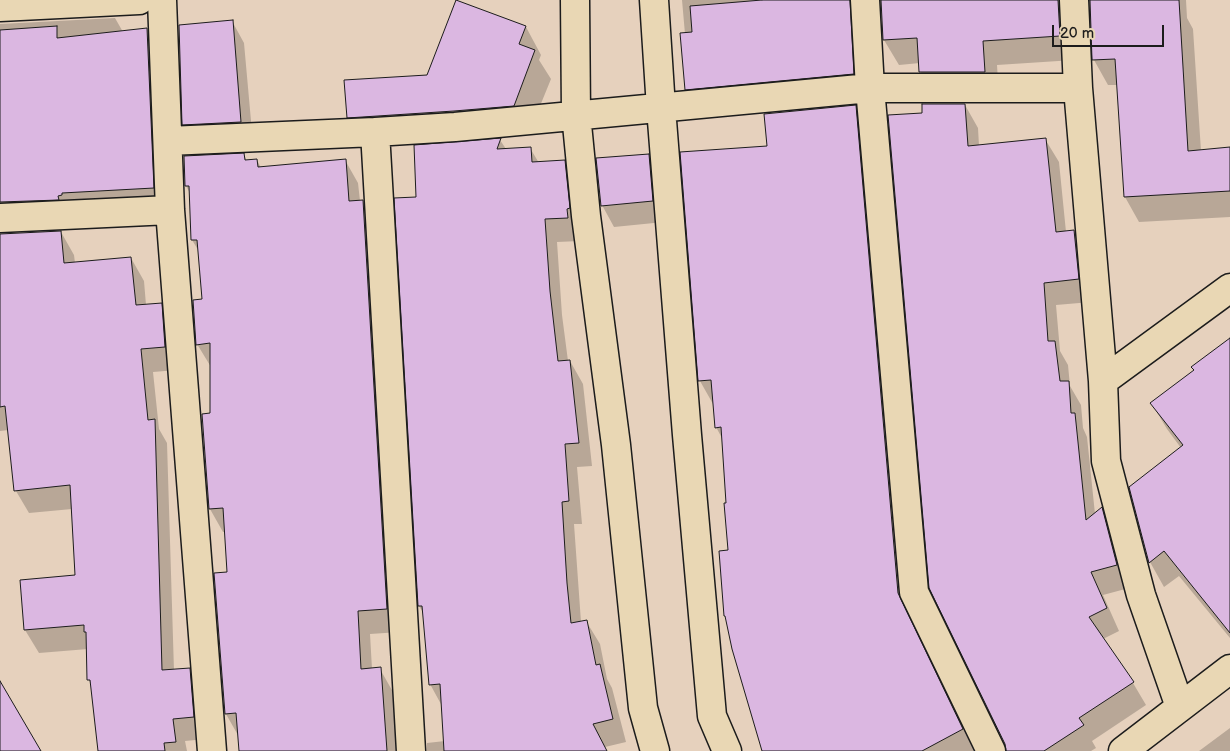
<!DOCTYPE html>
<style>
body{margin:0}
#map{position:relative;width:1230px;height:751px;overflow:hidden;background:#e6d1bd;font-family:"Balsamiq Sans",sans-serif}
canvas{display:block}
.scale{position:absolute;left:1052px;top:25px;width:112px;height:22px;box-sizing:border-box;border:2px solid #1c1c1c;border-top:0;padding-left:6px;font-size:15px;line-height:18px;white-space:nowrap;color:#1c1c1c;-webkit-text-stroke:4px #e9d7b4;paint-order:stroke}
</style>
<div id="map">
<canvas width="1230" height="751"></canvas>
<div class="scale">20 m</div>
</div>
<script>
const g = document.querySelector('canvas').getContext('2d');
g.lineJoin = 'round';
function fillPath(path, color) { g.fillStyle = color; g.fill(path, 'evenodd'); }
const poly = rows => new Path2D(rows.map(r => 'M' + r).join(''));
function stroke(path, color, width, dash) { g.strokeStyle = color; g.lineWidth = width; g.lineCap = dash ? 'butt' : 'round'; g.setLineDash(dash || []); g.stroke(path); }
const shadow = poly([
 [682,0,1186,0,1187,18,1193,29,1201,151,1230,148,1230,217,1139,222,1125,197,1118,85,1108,85,1094,60,1091,10,1080,12,1074,60,997,65,999,97,935,97,921,72,920,63,899,65,884,40,882,10,879,9,867,99,700,114,686,89,685,34],
 [457,2,526,27,541,55,539,60,551,79,529,133,364,145,348,117,428,76],
 [115,18,123,32,147,29,160,52,166,211,4,228,0,233,0,24],
 [232,21,244,43,253,143,196,146,184,124],
 [965,105,978,128,979,146,1045,139,1059,162,1066,232,1074,231,1087,254,1091,302,1056,305,1060,351,1068,365,1070,386,1081,405,1083,428,1087,437,1095,514,1102,509,1114,532,1129,588,1103,595,1119,631,1103,639,1133,683,1146,705,1092,741,1096,748,1091,751,1007,751,924,114],
 [855,106,868,129,911,618,975,751,764,751,729,551,723,440,716,427,714,403,713,404,700,381,768,147],
 [500,140,506,149,530,148,539,163,564,161,577,184,580,241,557,242,562,315,568,361,570,361,583,384,592,466,577,467,582,524,574,524,581,622,586,621,600,644,607,679,612,688,626,742,605,747,607,751,427,751,427,743,445,741,442,706,430,684,424,614,419,606,396,199,418,198],
 [244,155,247,161,257,160,261,168,345,160,358,183,360,201,363,201,376,224,400,632,370,634,372,669,380,669,393,692,398,751,241,751,239,737,226,714,229,573,226,532,223,532,210,509,203,415,211,414,211,367,197,344,204,300,200,253,192,240,190,193,186,186],
 [648,155,661,177,664,222,614,227,602,205],
 [61,232,74,255,75,263,131,258,144,281,146,305,161,304,174,327,177,370,153,372,159,429,167,443,174,671,189,669,202,692,206,739,185,741,187,751,100,751,92,687,89,680,88,649,39,653,25,630,21,581,77,576,72,509,29,513,16,491,9,430,0,431,0,235],
 [1230,339,1230,638,1179,576,1164,587,1150,562,1181,448,1167,429,1152,404,1195,371],
 [1230,728,1230,751,1199,751]
]);
const building = poly([
 [456,0,526,26,519,44,535,50,514,106,454,111,347,118,344,80,427,75,456,0],
 [762,0,850,0,854,74,685,90,680,33,692,32,690,6,762,0],
 [881,0,1058,0,1060,36,983,41,985,72,919,72,917,38,883,40,881,0],
 [1090,0,1179,0,1188,151,1230,147,1230,191,1124,197,1115,59,1092,60,1090,0],
 [233,20,241,122,182,125,179,25,233,20],
 [57,26,57,38,147,28,154,188,62,193,62,195,58,196,59,200,0,202,0,30,57,26],
 [922,104,965,104,968,146,1046,138,1056,232,1074,230,1079,279,1044,283,1048,341,1055,341,1060,381,1069,381,1071,413,1075,413,1086,520,1102,507,1117,565,1091,572,1107,608,1089,617,1134,682,1079,718,1084,725,1044,751,1006,751,1005,744,929,588,888,115,922,113,922,104],
 [856,105,898,593,963,729,922,751,762,751,732,649,725,616,724,616,719,551,728,550,724,503,726,503,721,427,715,428,711,380,698,381,680,152,767,146,764,114,856,105],
 [501,138,497,149,531,147,532,162,565,160,570,208,567,209,568,218,545,219,550,291,558,361,570,360,579,443,565,444,569,501,562,502,567,583,571,623,587,620,596,665,600,664,613,719,593,724,607,751,444,751,440,684,429,685,422,606,418,606,394,198,416,197,414,145,501,138],
 [244,153,245,160,257,159,258,167,346,159,349,201,363,200,387,609,358,611,361,669,381,667,387,751,239,751,236,713,225,714,214,573,227,572,223,508,209,509,202,414,210,413,210,343,196,345,193,300,202,299,197,240,191,240,189,186,185,186,184,156,244,153],
 [649,154,653,201,601,206,596,158,649,154],
 [61,231,64,263,131,257,136,305,162,303,165,347,141,349,148,420,155,419,162,670,190,668,194,717,173,719,176,742,164,743,165,751,98,751,90,680,87,680,86,632,84,632,84,625,24,630,20,580,75,575,70,485,14,491,5,406,0,407,0,234,61,231],
 [1230,338,1230,633,1164,551,1149,563,1129,487,1183,445,1150,403,1194,370,1191,367,1230,338],
 [0,681,41,751,0,751,0,681]
]);
const minor = poly([
 [162,0,170,210,212,751],
 [575,0,576,114,586,216,616,445,643,708,655,751],
 [654,0,661,108,687,435,712,716,727,751],
 [865,0,870,88,914,592,991,751],
 [1074,0,1078,88,1103,381,1106,461,1141,595,1180,707],
 [0,7,139,0],
 [375,132,411,751],
 [168,141,375,132,455,127,870,88,1078,88],
 [0,218,170,210],
 [1103,381,1230,288],
 [1123,751,1230,669]
]);
fillPath(shadow, '#0003');
fillPath(building, '#dbb7e1');
stroke(building, '#1c1c1c', 1);
stroke(minor, '#1c1c1c', 31);
stroke(minor, '#e9d7b4', 28);
</script>
